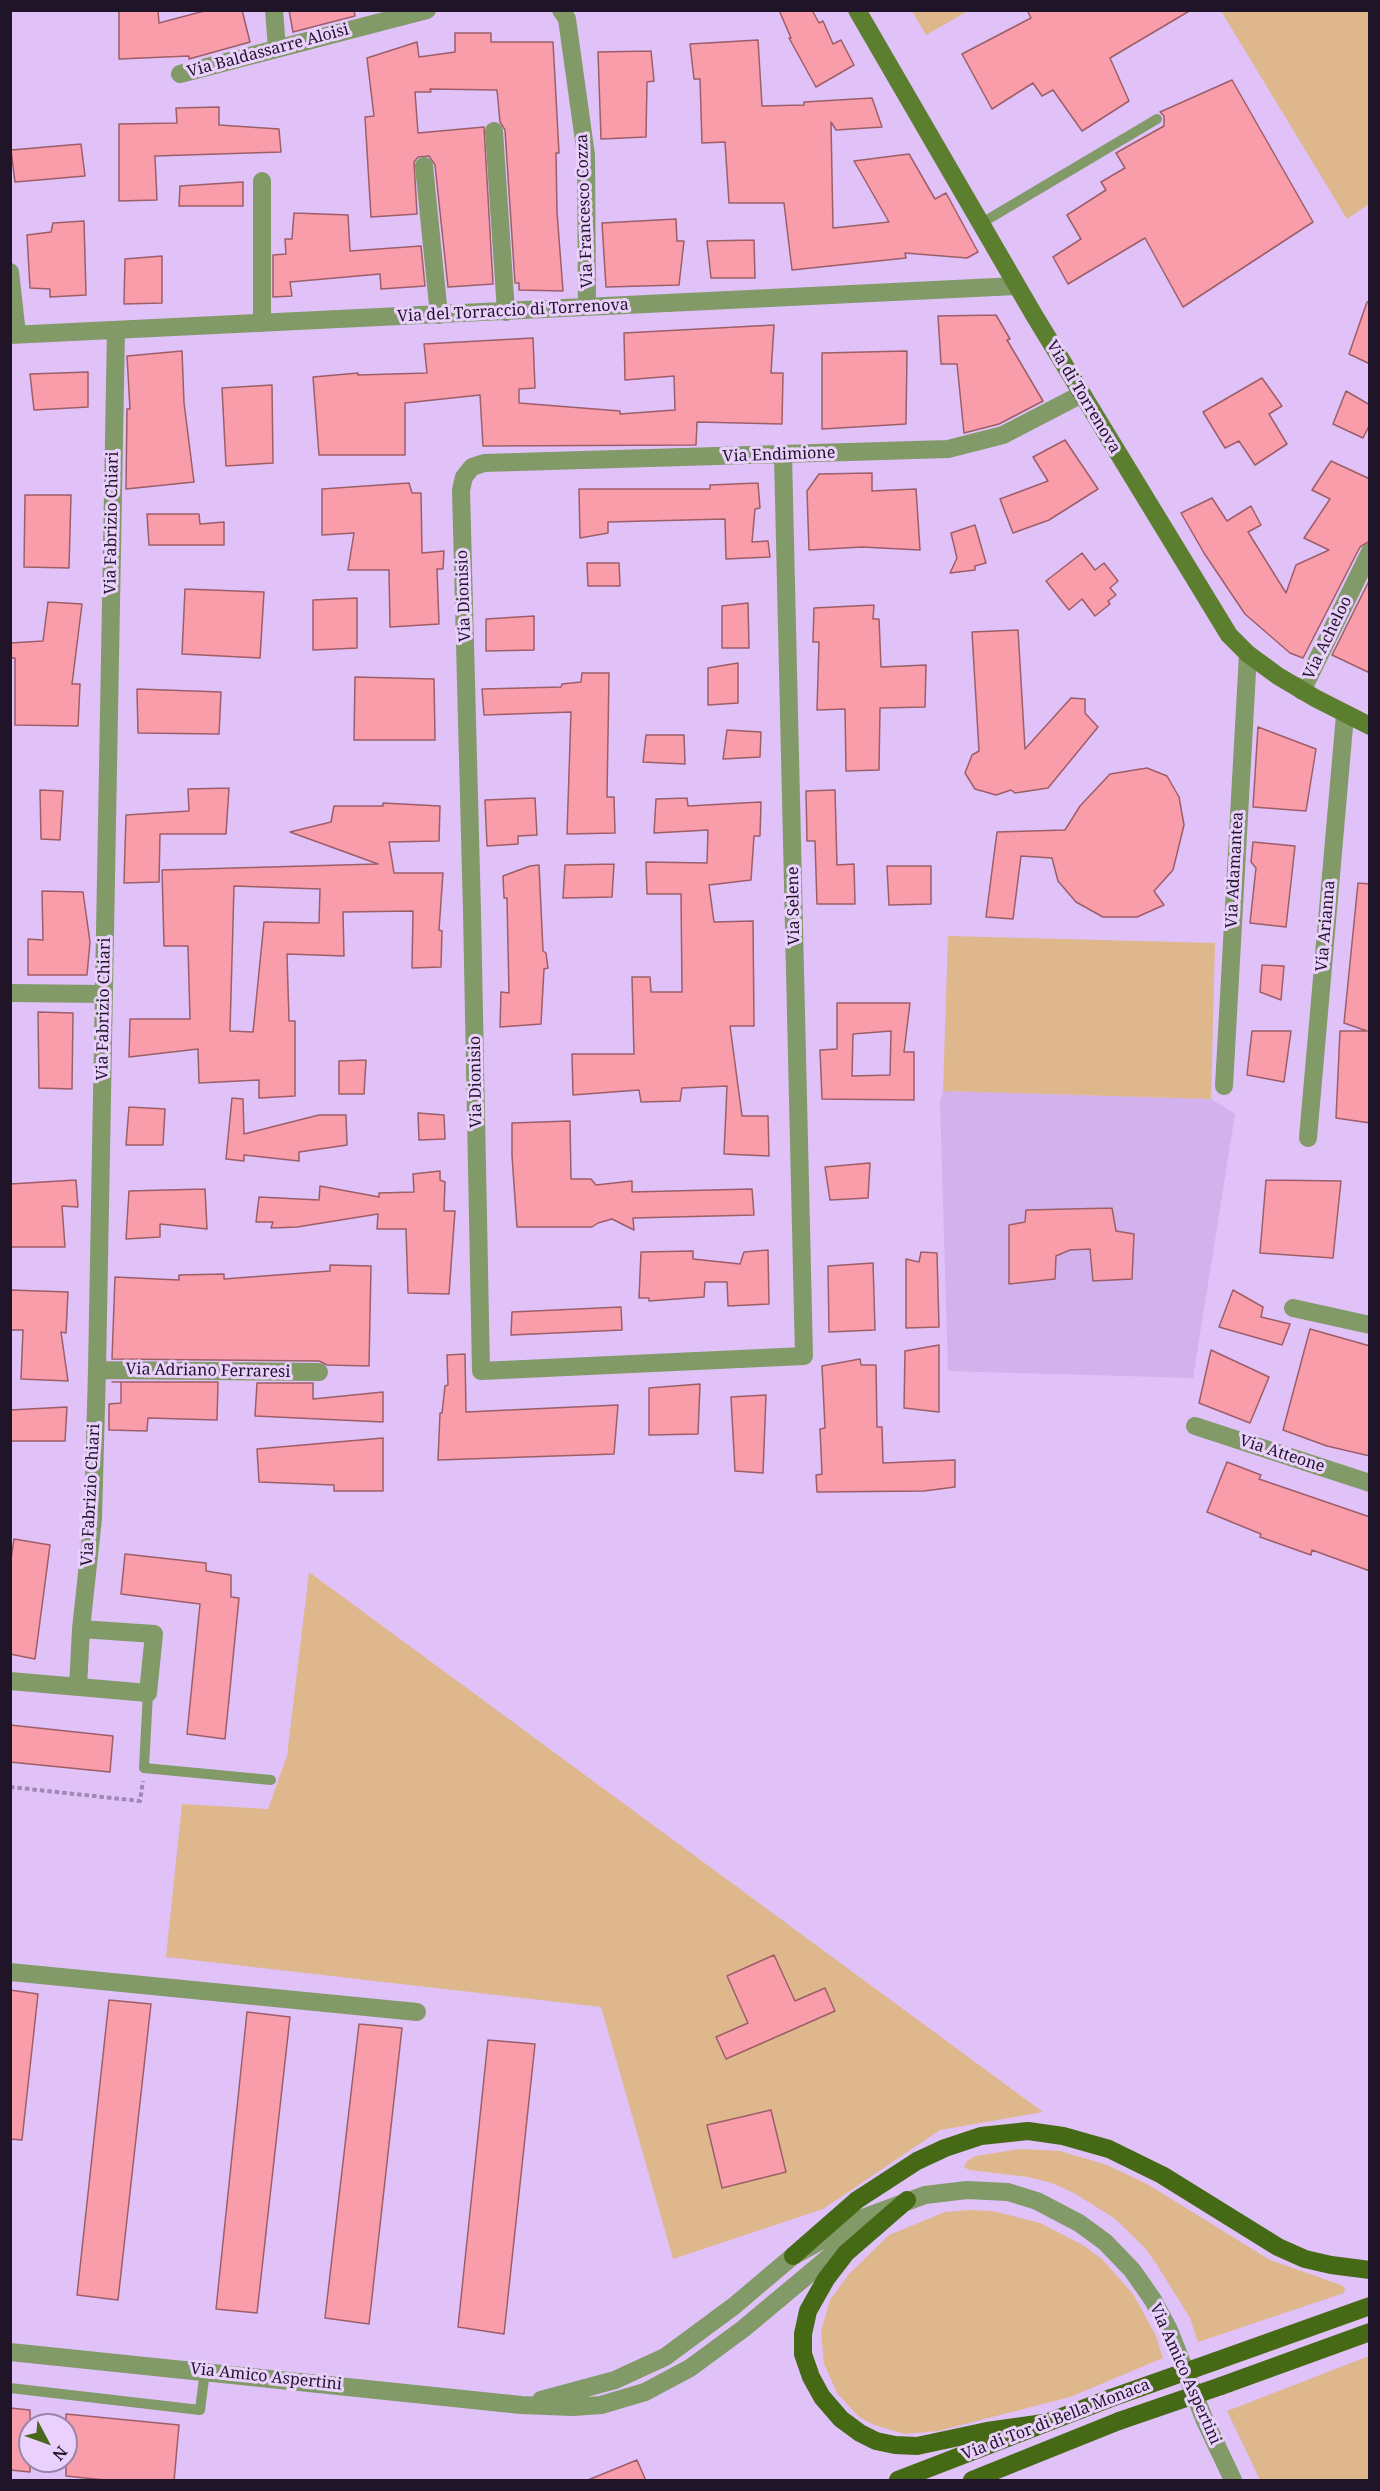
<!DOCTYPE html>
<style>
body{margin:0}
#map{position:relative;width:1380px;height:2491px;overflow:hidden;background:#e0c1f8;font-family:"Noto Serif",serif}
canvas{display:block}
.frame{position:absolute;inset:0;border:12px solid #201428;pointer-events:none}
.north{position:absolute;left:18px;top:2413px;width:60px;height:60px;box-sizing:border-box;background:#ead1fd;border:2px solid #9985a8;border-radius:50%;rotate:131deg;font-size:16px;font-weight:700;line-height:24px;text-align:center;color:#201428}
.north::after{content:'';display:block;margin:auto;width:21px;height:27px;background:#48681e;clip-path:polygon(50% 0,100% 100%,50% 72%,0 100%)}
</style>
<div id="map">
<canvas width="1380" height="2491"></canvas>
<div class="frame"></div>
<div class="north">N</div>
</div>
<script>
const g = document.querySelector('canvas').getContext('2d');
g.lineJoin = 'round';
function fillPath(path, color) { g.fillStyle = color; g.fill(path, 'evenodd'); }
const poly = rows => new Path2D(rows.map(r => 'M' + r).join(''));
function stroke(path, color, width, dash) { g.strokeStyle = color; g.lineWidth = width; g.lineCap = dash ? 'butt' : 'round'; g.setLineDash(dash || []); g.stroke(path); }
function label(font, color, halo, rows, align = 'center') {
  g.font = font + ' "Noto Serif",serif'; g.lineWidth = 6; g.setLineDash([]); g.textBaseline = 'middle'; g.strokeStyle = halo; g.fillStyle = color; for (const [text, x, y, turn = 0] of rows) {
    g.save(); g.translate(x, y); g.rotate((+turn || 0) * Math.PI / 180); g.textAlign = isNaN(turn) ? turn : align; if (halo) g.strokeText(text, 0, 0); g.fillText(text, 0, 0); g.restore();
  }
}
const built = poly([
 [943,1091,1211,1099,1235,1114,1193,1378,948,1371,940,1103]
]);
const green = poly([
 [912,11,968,11,926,35],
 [1221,11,1369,11,1369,204,1347,219],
 [948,936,1215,943,1211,1099,943,1091],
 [309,1572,1043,2112,940,2130,823,2209,673,2259,601,2007,166,1957,182,1804,268,1809,287,1756],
 [1020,2149,1060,2151,1107,2165,1147,2184,1270,2260,1341,2285,1345,2288,1344,2293,1198,2342,1190,2318,1157,2265,1145,2248,1114,2218,1074,2193,1052,2183,1028,2177,969,2170,964,2167,967,2161,976,2156],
 [969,2210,993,2211,1040,2223,1083,2245,1102,2259,1133,2294,1156,2336,1163,2358,1070,2397,938,2431,905,2434,874,2425,859,2417,837,2393,824,2364,821,2331,830,2300,849,2274,889,2235,945,2212],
 [1369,2356,1369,2480,1260,2480,1227,2411]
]);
const building = poly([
 [119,10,158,10,159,23,208,10,242,10,250,42,189,59,189,56,119,59,119,10],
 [289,10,354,10,355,16,293,32,289,10],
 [779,10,812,10,819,23,823,21,833,44,841,40,854,65,816,87,789,38,791,38,779,10],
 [1027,10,1191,10,1110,58,1129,101,1082,131,1053,90,1042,96,1033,83,992,109,962,54,1031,18,1027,10],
 [455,33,491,33,491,42,553,42,559,153,556,153,557,212,563,291,519,290,519,283,515,283,505,130,500,122,497,90,430,89,431,92,415,92,418,133,484,127,493,284,448,287,435,165,429,156,418,157,414,162,417,214,371,217,365,117,374,116,367,58,417,42,419,57,455,52,455,33],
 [758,40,762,106,804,105,804,102,872,98,882,127,836,130,831,122,833,228,889,222,854,161,909,154,935,199,946,193,978,252,967,258,905,253,906,258,792,270,784,203,729,203,725,142,702,143,700,79,694,79,690,44,758,40],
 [651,51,654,81,647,82,646,137,601,139,598,52,651,51],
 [1232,80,1313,222,1183,307,1145,238,1068,284,1053,257,1081,239,1067,215,1106,190,1101,182,1125,168,1116,153,1164,126,1164,116,1160,112,1232,80],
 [219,107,219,125,279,129,281,152,155,156,157,200,119,201,119,124,177,123,176,108,219,107],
 [81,144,85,176,15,182,11,150,81,144],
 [243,182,243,206,179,206,180,186,243,182],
 [294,213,348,215,350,251,421,246,425,286,381,289,380,274,290,282,292,296,273,297,273,255,286,254,285,239,292,239,294,213],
 [676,219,677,241,684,241,679,285,606,287,602,223,676,219],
 [84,221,86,295,50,297,50,289,30,288,27,235,51,232,53,223,84,221],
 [754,240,755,278,711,278,707,241,754,240],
 [162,256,162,303,124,304,125,259,162,256],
 [1367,302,1370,302,1370,364,1349,354,1367,302],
 [996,315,1010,339,1007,340,1043,401,999,424,964,433,957,364,941,364,938,316,996,315],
 [774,325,771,373,783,373,782,424,697,422,696,445,483,446,480,395,405,403,405,455,319,455,313,377,358,373,358,375,427,373,424,344,533,338,535,388,519,389,519,403,620,411,620,414,675,410,674,376,625,380,624,333,774,325],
 [182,351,184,403,194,482,126,489,127,409,130,409,127,356,182,351],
 [907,351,906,424,822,429,822,353,907,351],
 [88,372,88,407,34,410,30,374,88,372],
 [1262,378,1282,406,1269,414,1287,444,1255,465,1239,441,1225,448,1203,412,1262,378],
 [272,385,273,463,226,466,222,388,272,385],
 [1346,391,1370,405,1370,424,1363,438,1333,424,1346,391],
 [1065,440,1098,489,1049,520,1013,533,1000,499,1048,481,1033,457,1065,440],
 [1331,461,1370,479,1370,541,1360,547,1303,658,1290,653,1245,614,1204,553,1181,513,1212,498,1227,521,1251,506,1261,525,1248,532,1286,593,1296,565,1329,550,1304,538,1330,499,1312,490,1331,461],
 [872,473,872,491,916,489,920,550,862,547,809,550,807,491,819,474,872,473],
 [409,483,412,493,421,493,422,553,444,551,443,569,437,569,439,624,390,627,389,570,348,570,354,533,322,535,322,489,409,483],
 [758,483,760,508,755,509,752,542,768,541,770,557,726,559,725,519,608,522,608,533,580,538,579,489,710,489,710,485,758,483],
 [25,495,71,495,69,568,24,567,25,495],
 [147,514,199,514,200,524,224,522,224,545,149,545,147,514],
 [975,525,986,563,975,566,975,570,950,573,957,558,951,533,975,525],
 [1082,553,1095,570,1104,563,1118,581,1110,588,1116,595,1108,601,1110,604,1095,616,1082,599,1069,610,1046,581,1082,553],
 [587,563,619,563,620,586,588,586,587,563],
 [1370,579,1370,673,1332,655,1370,579],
 [185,589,264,592,260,658,182,654,185,589],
 [357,598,357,648,313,650,313,600,357,598],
 [48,602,82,604,72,684,80,684,78,726,15,725,15,658,10,658,10,643,43,641,48,602],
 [748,603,749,648,722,648,722,606,748,603],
 [874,605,873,619,879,619,881,667,926,665,925,707,880,708,879,770,846,771,845,709,817,710,819,642,813,642,814,608,874,605],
 [534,616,534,650,486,651,486,619,534,616],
 [1018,630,1025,749,1071,698,1085,699,1085,713,1098,727,1048,788,1015,793,1011,790,996,795,975,789,965,773,972,755,979,751,972,632,1018,630],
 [738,663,738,703,708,705,708,668,738,663],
 [582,673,609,673,607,797,614,797,615,833,567,834,571,712,484,715,482,689,561,687,562,684,581,682,582,673],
 [355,677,434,679,435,740,354,740,355,677],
 [137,689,221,692,219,734,138,733,137,689],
 [1258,727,1316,749,1306,811,1253,807,1258,727],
 [727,730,761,732,760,757,723,759,727,730],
 [646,735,684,735,685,764,643,762,646,735],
 [1147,768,1167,776,1179,797,1184,825,1173,870,1154,891,1164,905,1137,917,1103,917,1076,902,1058,881,1052,858,1021,856,1013,919,986,917,997,832,1065,830,1080,806,1110,774,1147,768],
 [229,788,226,834,160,834,159,882,124,883,126,815,189,811,188,789,229,788],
 [40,790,63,791,60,840,41,839,40,790],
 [835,790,837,865,854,864,855,904,817,904,815,841,807,841,806,791,835,790],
 [535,798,537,835,518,836,518,844,487,846,485,800,535,798],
 [687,798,688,806,761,802,760,836,754,836,751,880,709,885,714,922,753,921,754,1026,730,1026,742,1116,768,1116,769,1156,724,1154,727,1086,682,1088,680,1101,641,1102,639,1090,573,1095,572,1054,634,1054,632,977,650,977,651,992,682,992,681,894,647,894,646,862,707,863,708,830,654,833,656,799,687,798],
 [383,803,440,806,439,841,389,842,394,873,443,873,439,930,442,931,441,967,412,968,413,911,343,912,344,956,287,954,289,1021,295,1021,295,1096,259,1098,259,1080,199,1083,198,1049,129,1057,130,1019,190,1019,188,946,164,946,162,870,378,864,290,832,331,822,334,806,383,806,383,803],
 [234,886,320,889,319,923,264,922,253,1032,230,1031,234,886],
 [1253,842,1295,846,1286,927,1250,923,1256,868,1251,862,1253,842],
 [614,864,612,897,563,898,565,865,614,864],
 [539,865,543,951,546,953,548,968,544,969,541,1024,500,1027,501,992,509,993,507,898,504,898,503,876,530,866,539,865],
 [887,866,931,866,931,904,889,905,887,866],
 [1358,883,1370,884,1370,1123,1336,1118,1340,1031,1367,1031,1344,1023,1358,883],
 [42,891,83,892,90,942,87,975,28,975,28,939,43,940,42,891],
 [1262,965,1284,966,1281,1000,1260,992,1262,965],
 [837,1003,910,1003,904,1052,914,1052,914,1100,822,1099,820,1050,837,1049,837,1003],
 [891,1031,890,1075,852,1076,853,1034,891,1031],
 [38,1012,73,1013,72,1089,39,1088,38,1012],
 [1252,1031,1291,1031,1284,1082,1247,1075,1252,1031],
 [366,1060,364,1094,339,1094,339,1061,366,1060],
 [232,1098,243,1099,244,1134,319,1115,346,1115,347,1145,299,1152,299,1161,244,1155,244,1161,226,1159,232,1098],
 [129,1107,165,1109,163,1145,126,1145,129,1107],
 [418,1113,444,1115,445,1139,419,1140,418,1113],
 [570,1121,571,1179,591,1179,596,1185,632,1181,632,1192,752,1189,754,1215,633,1218,634,1230,612,1219,598,1223,592,1227,517,1227,512,1156,512,1123,570,1121],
 [870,1163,868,1198,830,1200,825,1167,870,1163],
 [440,1171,440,1180,445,1182,444,1211,455,1211,449,1294,408,1293,406,1229,377,1229,378,1214,297,1227,271,1228,273,1222,256,1222,259,1197,319,1200,320,1186,379,1197,379,1193,414,1192,413,1174,440,1171],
 [76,1180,78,1207,62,1206,65,1247,10,1247,10,1184,76,1180],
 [1266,1180,1341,1181,1333,1258,1260,1253,1266,1180],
 [205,1189,207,1229,160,1224,160,1237,126,1239,129,1191,205,1189],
 [1112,1208,1116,1231,1134,1234,1132,1279,1093,1281,1090,1249,1070,1250,1056,1256,1055,1279,1009,1284,1009,1225,1025,1222,1026,1210,1112,1208],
 [768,1250,769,1304,728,1306,727,1282,705,1282,704,1297,649,1301,649,1298,639,1298,641,1252,693,1251,693,1259,740,1264,744,1252,768,1250],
 [921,1252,937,1253,939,1327,906,1328,906,1259,919,1262,921,1252],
 [873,1263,875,1330,829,1332,828,1266,873,1263],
 [330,1265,371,1266,369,1366,327,1365,319,1361,112,1359,115,1277,179,1280,179,1275,224,1274,224,1279,330,1271,330,1265],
 [10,1290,68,1292,66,1333,61,1332,68,1381,21,1379,23,1330,10,1330,10,1290],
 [1233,1290,1263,1307,1261,1317,1290,1324,1282,1345,1219,1327,1233,1290],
 [621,1307,622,1330,511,1335,512,1312,621,1307],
 [1310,1329,1370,1346,1370,1456,1327,1446,1283,1430,1310,1329],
 [939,1345,939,1412,904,1408,905,1351,939,1345],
 [1211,1350,1269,1377,1250,1423,1199,1403,1211,1350],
 [465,1354,466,1412,618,1405,614,1454,438,1460,440,1413,442,1413,445,1386,448,1385,447,1355,465,1354],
 [860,1359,861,1365,876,1365,877,1427,882,1427,883,1463,955,1460,955,1487,924,1491,817,1492,816,1475,822,1474,820,1429,825,1428,822,1366,860,1359],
 [112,1382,218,1382,217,1420,148,1418,147,1431,109,1430,109,1404,121,1403,121,1382,112,1382],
 [257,1383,313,1383,313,1399,383,1392,383,1422,255,1416,257,1383],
 [700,1384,698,1434,649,1435,649,1388,700,1384],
 [766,1395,763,1473,735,1471,731,1397,766,1395],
 [67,1407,65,1441,10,1441,10,1410,67,1407],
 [383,1438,383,1491,334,1491,334,1485,259,1482,257,1449,383,1438],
 [1227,1462,1261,1475,1259,1479,1370,1517,1370,1571,1312,1550,1311,1555,1260,1537,1261,1534,1207,1512,1227,1462],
 [14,1539,50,1545,35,1659,10,1654,10,1566,14,1539],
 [125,1554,206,1563,206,1571,231,1575,231,1597,239,1598,225,1739,187,1734,200,1604,121,1594,125,1554],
 [10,1725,113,1736,110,1772,10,1762,10,1725],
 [774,1955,795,2001,825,1988,835,2011,726,2059,716,2037,748,2023,727,1976,774,1955],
 [10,1990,38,1994,22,2140,10,2139,10,1990],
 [109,2000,151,2004,118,2300,77,2295,109,2000],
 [247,2012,290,2017,257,2313,216,2309,247,2012],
 [359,2024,402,2028,369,2324,325,2318,359,2024],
 [488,2040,535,2044,504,2334,458,2327,488,2040],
 [771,2110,786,2172,722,2188,707,2125,771,2110],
 [10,2408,30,2410,30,2472,10,2470,10,2408],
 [66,2414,179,2425,174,2481,114,2481,66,2476,66,2414],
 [637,2460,646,2481,588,2481,588,2480,637,2460]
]);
const path = poly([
 [10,1787,140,1801,143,1781]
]);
const lane = poly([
 [980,224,1157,119],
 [148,1693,144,1768,271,1780],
 [10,2388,200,2410,205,2371]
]);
const street = poly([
 [274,10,277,48],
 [561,10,567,19,586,155,587,306],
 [180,74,427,10],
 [494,131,506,312],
 [424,166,439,315],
 [262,181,262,323],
 [10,272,17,334],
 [10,335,1016,286],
 [783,456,804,1356,481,1371,472,912,461,490,464,477,472,467,484,463,948,449,1003,435,1082,394],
 [1302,691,1370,552],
 [10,993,104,994],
 [1224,1086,1248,654],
 [1308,1138,1345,715],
 [1293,1308,1370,1325],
 [97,1370,319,1372],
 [1195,1426,1370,1483],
 [10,1681,148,1693,154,1634,81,1629],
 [78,1687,81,1629,93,1518,97,1370,116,330],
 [10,1972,417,2012],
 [10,2352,521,2405,573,2407,601,2405,645,2392,690,2368,743,2329,858,2233],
 [541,2400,615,2380,665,2357,734,2306,793,2256,860,2219,925,2195,967,2190,1008,2192,1037,2201,1079,2223,1105,2242,1132,2270,1153,2300,1169,2330,1205,2421,1233,2480]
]);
const secondary = poly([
 [857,10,1034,315,1229,635,1248,654,1278,676,1315,698,1370,726]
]);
const primary = poly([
 [907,2200,846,2253,826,2279,808,2311,803,2334,803,2354,811,2377,822,2397,841,2419,860,2433,876,2441,895,2445,917,2446,987,2431,1044,2423],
 [793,2256,857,2200,917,2161,945,2148,981,2136,1028,2131,1063,2136,1109,2149,1162,2175,1278,2247,1305,2259,1331,2265,1370,2270],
 [1216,2361,1370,2306],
 [1221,2386,1370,2332],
 [898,2480,1111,2398],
 [972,2480,1119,2421]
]);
const primaryBridge = poly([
 [1111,2398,1216,2361],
 [1119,2421,1221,2386]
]);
const streetNames = [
 ["Via Baldassarre Aloisi",268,51,-15],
 ["Via Francesco Cozza",585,211,-92],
 ["Via del Torraccio di Torrenova",513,311,-3],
 ["Via di Torrenova",1083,397,59],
 ["Via Endimione",779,455,-2],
 ["Via Fabrizio Chiari",112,523,-89],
 ["Via Dionisio",464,596,-92],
 ["Via Acheloo",1328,638,-64],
 ["Via Adamantea",1235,870,-87],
 ["Via Selene",794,906,-91],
 ["Via Arianna",1326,926,-85],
 ["Via Fabrizio Chiari",104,1009,-89],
 ["Via Dionisio",476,1082,-91],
 ["Via Adriano Ferraresi",208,1371,1],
 ["Via Atteone",1282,1454,18],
 ["Via Fabrizio Chiari",91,1495,-87],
 ["Via Amico Aspertini",1185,2374,66],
 ["Via Amico Aspertini",266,2377,6],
 ["Via di Tor di Bella Monaca",1056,2420,-21]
];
fillPath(built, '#d3b1ed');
fillPath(green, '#deb88c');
fillPath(building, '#f99dab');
stroke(building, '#9c5e68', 1.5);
stroke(path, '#a188b4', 4, [4.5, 3]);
stroke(lane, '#819a68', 10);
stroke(street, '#819a68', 18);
stroke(secondary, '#5b7f2f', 18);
stroke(primary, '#466915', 18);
stroke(primaryBridge, '#466915', 18);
label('16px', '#201428', '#ead1fd', streetNames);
</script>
